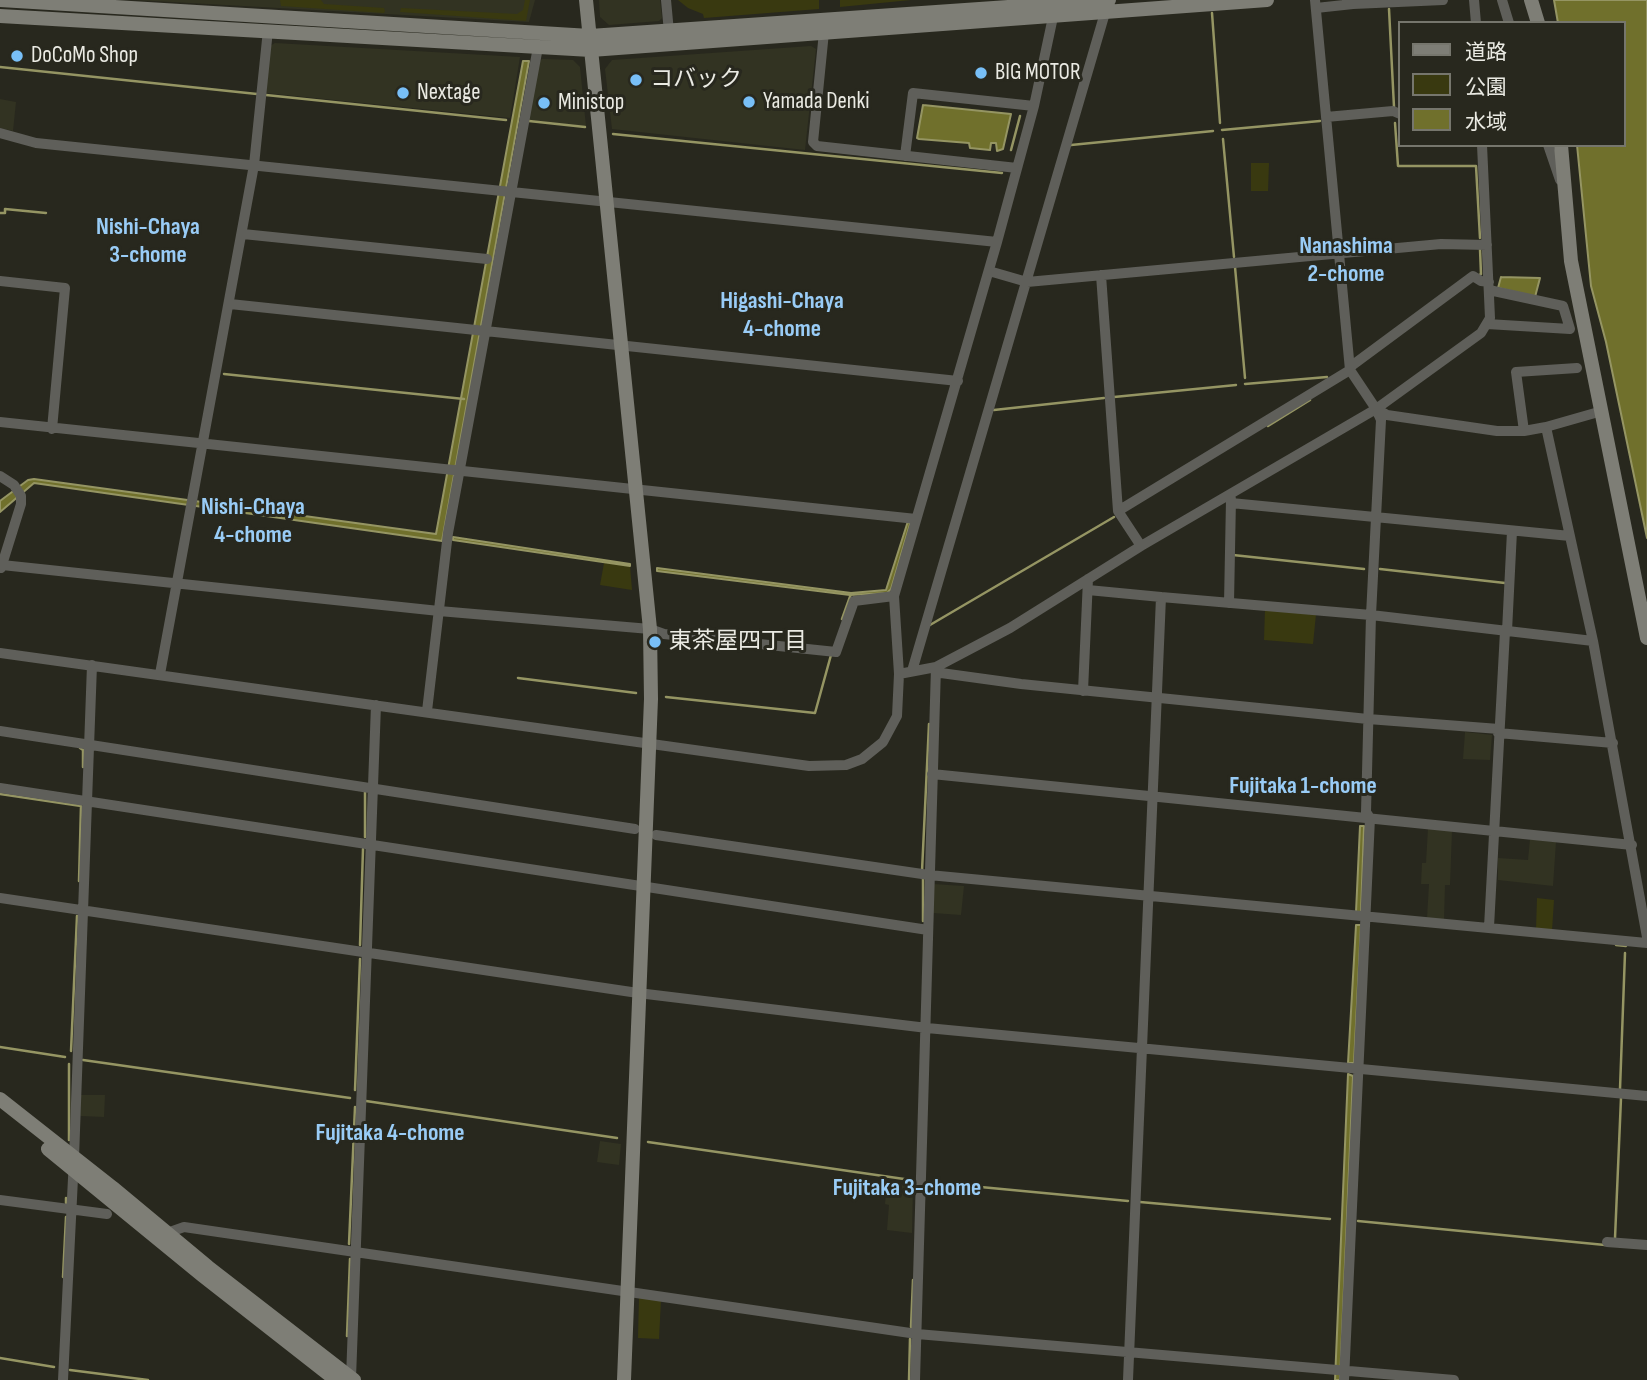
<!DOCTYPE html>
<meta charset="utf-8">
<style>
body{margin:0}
#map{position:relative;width:1647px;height:1380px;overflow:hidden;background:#28281e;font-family:"Sofia Sans Condensed","Noto Sans JP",sans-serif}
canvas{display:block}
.legend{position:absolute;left:1398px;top:21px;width:228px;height:126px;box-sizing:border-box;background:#28281e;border:2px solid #76766d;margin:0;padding:9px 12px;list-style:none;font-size:21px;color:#eaeae3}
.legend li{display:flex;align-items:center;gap:14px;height:35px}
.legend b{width:35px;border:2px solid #76766d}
</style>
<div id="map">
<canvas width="1647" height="1380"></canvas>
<ul class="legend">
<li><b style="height:9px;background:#7e7e76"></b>道路</li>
<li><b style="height:19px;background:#393910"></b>公園</li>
<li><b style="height:19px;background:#70702c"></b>水域</li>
</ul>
</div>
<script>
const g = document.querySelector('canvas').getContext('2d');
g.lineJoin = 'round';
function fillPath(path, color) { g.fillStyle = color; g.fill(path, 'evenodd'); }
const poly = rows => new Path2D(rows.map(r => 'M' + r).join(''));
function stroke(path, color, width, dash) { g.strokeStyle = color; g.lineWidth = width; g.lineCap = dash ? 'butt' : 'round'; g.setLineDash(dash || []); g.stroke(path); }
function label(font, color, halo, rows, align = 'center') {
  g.font = font + ' "Sofia Sans Condensed","Noto Sans JP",sans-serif'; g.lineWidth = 6; g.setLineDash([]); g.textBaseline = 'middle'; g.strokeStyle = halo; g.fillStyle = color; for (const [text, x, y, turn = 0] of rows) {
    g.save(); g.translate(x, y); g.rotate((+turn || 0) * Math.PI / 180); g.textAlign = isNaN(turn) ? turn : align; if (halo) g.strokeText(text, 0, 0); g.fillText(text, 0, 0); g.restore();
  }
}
const built = poly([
 [136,0,535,0,529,22],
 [599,0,660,0,662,18,659,21,609,25,600,17],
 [275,43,520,57,510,118,266,93,270,46],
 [811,46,816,49,805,150,612,129,605,69,612,60],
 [542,59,573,60,580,67,586,126,528,120,539,62],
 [0,99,16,102,13,131,0,128],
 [1465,732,1492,735,1490,760,1463,759],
 [1428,828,1452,831,1450,885,1445,885,1444,920,1427,918,1429,884,1421,884,1422,863,1426,863],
 [1530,839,1556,842,1553,886,1498,880,1498,858,1528,860],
 [933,884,964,886,961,915,933,913],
 [81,1095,105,1095,104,1117,80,1116],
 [600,1141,621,1144,619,1165,597,1162],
 [887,1182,913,1186,912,1233,887,1230,889,1205,885,1204]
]);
const green = poly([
 [280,0,321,0,324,4,384,8,385,11,384,13,281,6],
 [525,0,530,0,526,21,400,12,401,8,517,14,523,10],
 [678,0,819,0,819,9,704,18,703,14,688,8],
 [840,0,911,0,840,7],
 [1251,163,1269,163,1268,191,1251,191],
 [604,563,630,566,632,590,600,585],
 [1265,609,1316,614,1313,644,1264,640],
 [1537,898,1554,900,1552,931,1536,929],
 [639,1297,661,1300,659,1339,638,1338]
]);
const water = poly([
 [1554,0,1647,0,1647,538,1606,342,1591,286,1577,145,1624,145,1624,23,1558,23,1554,0],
 [523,61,529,61,442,541,34,483,0,512,0,501,28,480,34,479,436,534,523,61],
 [923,105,1011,114,1003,149,997,151,996,143,991,143,990,150,970,148,969,143,919,139,917,138,923,105],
 [1501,277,1540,278,1535,297,1498,288,1501,277],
 [908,521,910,524,891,589,887,593,850,595,657,571,657,568,851,593,886,590,908,521],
 [453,537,630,564,630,566,453,540,453,537],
 [1360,826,1364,826,1361,912,1356,912,1360,826],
 [1356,925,1361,925,1354,1063,1348,1063,1356,925],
 [1348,1074,1353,1076,1340,1380,1335,1380,1348,1074]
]);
const stream = poly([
 [1389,9,1394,107],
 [1212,13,1220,123],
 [0,67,257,94],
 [266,95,506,120],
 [529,121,585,127],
 [1395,123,1398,166,1476,166,1480,238],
 [1222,130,1320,121],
 [613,134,1002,173],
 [1223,139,1234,257],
 [1071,145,1213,131],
 [1011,150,1020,116],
 [0,213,5,213,5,209,46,213],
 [1235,267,1245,378],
 [1479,275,1481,274,1480,249],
 [224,374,464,399],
 [1245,384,1327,377],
 [1114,397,1236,385],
 [994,410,1104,398],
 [1268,426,1310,400],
 [1233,555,1364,569],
 [1380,569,1505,583],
 [842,619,851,594],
 [930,625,1114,517],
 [518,678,636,693],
 [666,697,815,713,831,655],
 [80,748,83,750,83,767],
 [365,792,365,837],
 [0,794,81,806,79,881],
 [922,871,929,724],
 [923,921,923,879],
 [360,945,363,849],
 [1616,945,1626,946],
 [0,1047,65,1057],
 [71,1051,77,916],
 [83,1060,350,1098],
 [1620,1089,1625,953],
 [355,1090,360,959],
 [366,1101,617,1138],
 [69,1140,69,1064],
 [648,1142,911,1180],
 [928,1182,1128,1201],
 [1140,1202,1330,1219],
 [66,1203,66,1198],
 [1358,1221,1605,1245],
 [1615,1238,1621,1098],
 [349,1244,355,1107],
 [63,1277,66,1217],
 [911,1327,913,1280],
 [347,1336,350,1259],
 [0,1358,54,1367],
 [70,1370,148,1380],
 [909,1380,910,1339]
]);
const street = poly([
 [666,0,669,32],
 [1315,0,1350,370,1376,409,1381,420,1371,615,1366,812,1370,818,1344,1380],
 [1347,0,1353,4,1443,0],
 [1474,0,1476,23],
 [1502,0,1509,23],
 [1316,8,1353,4],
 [824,32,813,142,817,146,1017,168],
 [1326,117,1393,111,1400,114],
 [0,133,36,143,997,242],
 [1548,145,1560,180],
 [905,156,913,93,1034,106],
 [243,234,487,259],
 [989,271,1027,282,1441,244,1487,245],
 [1101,275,1118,511,1141,546],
 [0,281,65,288,52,429],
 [230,304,958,381],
 [1487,324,1570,329,1563,306,1489,290],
 [1350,367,1473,276,1481,281,1489,282],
 [1376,409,1387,415,1497,431,1524,431,1546,427,1602,411],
 [0,422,916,519],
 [1546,427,1593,641,1647,937],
 [1524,431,1516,372,1577,368],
 [0,476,14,485,21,496,21,504,1,568],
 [1231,503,1570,536],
 [1118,511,1350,370],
 [2,565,439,611,650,629,664,634,836,652,854,601,894,596],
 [1088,590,1161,597],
 [1229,603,1231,499],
 [1507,631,1512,531],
 [0,653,809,766,846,765,862,759,883,742,897,716,899,674,894,596,997,242,1034,106,1053,17],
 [936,667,941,673,1021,684,1368,719,1499,729],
 [912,671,1107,6],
 [160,674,254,165,268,30],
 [899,674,936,667,1010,628,1141,546,1376,409,1481,333,1490,318,1482,145],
 [1083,691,1088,579],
 [427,711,448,533,538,47],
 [0,731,635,829],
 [1498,733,1613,743],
 [932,774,1632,845],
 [0,788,928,930],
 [656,835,929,875,1647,943],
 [0,898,638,993,927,1028,1647,1096],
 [1489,927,1505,631],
 [0,1200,107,1214],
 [167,1233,184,1227,917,1334,1454,1380],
 [1607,1242,1647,1245],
 [351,1378,376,705],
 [63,1380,74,1158,92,665],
 [915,1380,936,667],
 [1128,1380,1161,597,1371,615,1593,641]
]);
const secondary = poly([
 [0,0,590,36,1109,0],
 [586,0,650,629,651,699,624,1380],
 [1531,0,1538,23],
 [0,16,591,50,1267,0],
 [1561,145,1571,261,1647,638],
 [0,1099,113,1188,208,1267,354,1380],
 [48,1149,202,1275,336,1380]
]);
const markers = [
 [17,56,7,"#78bff7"],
 [981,73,7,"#78bff7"],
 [636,80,7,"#78bff7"],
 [403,93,7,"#78bff7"],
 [749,102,7,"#78bff7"],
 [544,103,7,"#78bff7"],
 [655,642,7,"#78bff7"]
];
const poiNames = [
 ["DoCoMo Shop",31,56],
 ["BIG MOTOR",995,73],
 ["コバック",650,80],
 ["Nextage",417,93],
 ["Yamada Denki",763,102],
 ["Ministop",558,103],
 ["東茶屋四丁目",669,642]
];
const neighbourhoodNames = [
 ["Nishi-Chaya",148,228],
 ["3-chome",148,256],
 ["Nanashima",1346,247],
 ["2-chome",1346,275],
 ["Higashi-Chaya",782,302],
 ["4-chome",782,330],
 ["Nishi-Chaya",253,508],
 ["4-chome",253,536],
 ["Fujitaka 1-chome",1303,787],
 ["Fujitaka 4-chome",390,1134],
 ["Fujitaka 3-chome",907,1189]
];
fillPath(built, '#323322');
fillPath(green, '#393910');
fillPath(water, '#70702c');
stroke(water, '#959563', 2);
stroke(stream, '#959563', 2.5);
stroke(street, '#5f5f5a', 10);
stroke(secondary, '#7e7e76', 14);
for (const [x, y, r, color] of markers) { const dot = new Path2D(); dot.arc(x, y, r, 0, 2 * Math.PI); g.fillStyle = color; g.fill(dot); stroke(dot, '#28281e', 2.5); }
label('23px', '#eaeae3', '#28281e', poiNames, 'left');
label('bold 24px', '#99ccf6', '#28281e', neighbourhoodNames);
</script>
